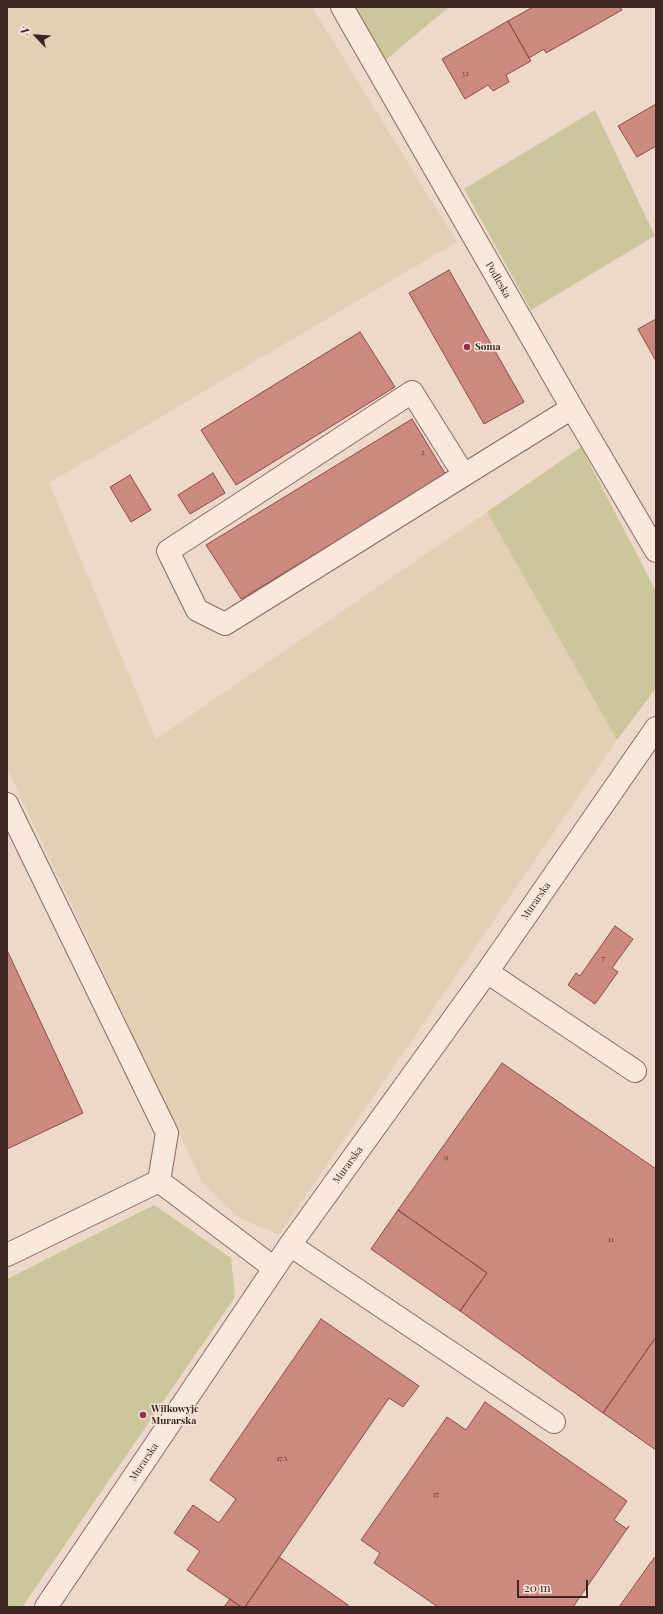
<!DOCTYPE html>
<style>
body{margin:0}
#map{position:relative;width:663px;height:1614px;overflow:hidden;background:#eed8c9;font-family:"Playfair Display",serif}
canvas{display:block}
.frame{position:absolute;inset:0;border:8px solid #3b2621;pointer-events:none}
.north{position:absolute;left:16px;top:16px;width:40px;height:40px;-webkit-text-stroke:3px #f6e5d8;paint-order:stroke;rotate:295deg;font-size:11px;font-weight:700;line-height:16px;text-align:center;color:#3b2621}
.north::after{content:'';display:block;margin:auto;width:14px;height:18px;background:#3b2621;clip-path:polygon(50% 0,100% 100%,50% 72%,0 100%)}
.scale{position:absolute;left:517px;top:1580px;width:71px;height:18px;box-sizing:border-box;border:2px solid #3b2621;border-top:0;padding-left:5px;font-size:12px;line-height:14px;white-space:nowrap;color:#3b2621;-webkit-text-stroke:3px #f6e5d8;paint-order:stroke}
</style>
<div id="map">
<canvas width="663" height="1614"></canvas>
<div class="frame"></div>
<div class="north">N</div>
<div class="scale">20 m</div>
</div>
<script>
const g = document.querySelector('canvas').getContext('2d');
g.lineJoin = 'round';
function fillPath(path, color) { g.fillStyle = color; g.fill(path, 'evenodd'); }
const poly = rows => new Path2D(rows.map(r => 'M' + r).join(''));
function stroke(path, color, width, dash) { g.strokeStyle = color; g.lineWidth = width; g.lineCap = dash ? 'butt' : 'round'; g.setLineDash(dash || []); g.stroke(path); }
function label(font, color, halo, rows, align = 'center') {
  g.font = font + ' "Playfair Display",serif'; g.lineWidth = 3; g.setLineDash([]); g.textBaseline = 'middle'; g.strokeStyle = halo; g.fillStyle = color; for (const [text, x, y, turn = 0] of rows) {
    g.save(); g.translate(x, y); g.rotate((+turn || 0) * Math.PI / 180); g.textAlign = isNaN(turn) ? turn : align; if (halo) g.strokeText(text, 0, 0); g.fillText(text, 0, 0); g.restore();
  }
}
const farmland = poly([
 [7,7,312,7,457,242,49,483,156,739,487,512,617,740,279,1235,239,1218,202,1182,7,768]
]);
const green = poly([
 [354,7,449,7,382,63],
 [595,110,655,236,531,310,464,189],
 [581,447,656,591,656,688,617,740,487,512],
 [154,1205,231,1258,235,1297,22,1607,7,1607,7,1279]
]);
const building = poly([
 [533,7,620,7,622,10,546,53,544,49,529,58,508,21,533,7],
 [508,21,531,61,506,75,509,82,493,91,488,85,465,99,442,59,508,21],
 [656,104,656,146,637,157,618,126,656,104],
 [449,270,524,402,484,424,409,293,449,270],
 [656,319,656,361,638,329,656,319],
 [360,332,395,387,236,485,201,430,360,332],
 [412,419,446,475,241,599,206,545,412,419],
 [213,473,225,493,190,514,178,495,213,473],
 [130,475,151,510,131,522,110,487,130,475],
 [615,926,633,939,612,968,618,972,595,1004,568,985,576,973,580,976,615,926],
 [7,950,83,1113,7,1149,7,950],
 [502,1063,656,1169,656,1337,603,1413,460,1311,487,1273,398,1210,502,1063],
 [398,1210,487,1273,460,1311,371,1249,398,1210],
 [321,1319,419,1386,403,1407,389,1398,245,1607,241,1607,187,1570,200,1551,174,1533,193,1505,219,1523,236,1499,210,1480,321,1319],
 [656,1337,656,1450,603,1413,656,1337],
 [485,1402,627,1501,614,1520,627,1529,629,1526,573,1607,438,1607,374,1563,380,1553,361,1540,447,1417,466,1430,485,1402],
 [279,1557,348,1605,347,1607,245,1607,279,1557],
 [654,1558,656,1559,656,1607,619,1607,654,1558],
 [230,1599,241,1607,224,1607,230,1599]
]);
const minor = poly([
 [342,7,572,408,656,551],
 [464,475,412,392,168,551,197,610,225,624,464,475,572,408],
 [7,804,167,1133,159,1181],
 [487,972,635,1071],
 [290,1245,554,1422],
 [7,1255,159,1181,274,1268],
 [46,1607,290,1245,487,972,656,728]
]);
const markers = [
 [467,347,4,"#992e4e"],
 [143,1415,4,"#992e4e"]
];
const numberNames = [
 ["32",465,73],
 ["2",423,452],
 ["7",603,958],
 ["9",446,1157],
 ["11",611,1239],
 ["17A",282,1458],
 ["17",436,1494]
];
const streetNames = [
 ["Podleska",498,280,60],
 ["Murarska",536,901,-55],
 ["Murarska",348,1165,-54],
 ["Murarska",144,1462,-56]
];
const poiNames = [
 ["Soma",475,347],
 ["Wilkowyje",151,1409],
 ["Murarska",151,1421]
];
fillPath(farmland, '#e4cfb6');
fillPath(green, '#cdc59c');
fillPath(building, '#cc897f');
stroke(building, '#8a4b43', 1);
stroke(minor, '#8b685d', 24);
stroke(minor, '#f9e8dc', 22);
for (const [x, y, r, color] of markers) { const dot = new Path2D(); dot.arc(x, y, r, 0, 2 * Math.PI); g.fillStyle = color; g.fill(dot); stroke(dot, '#f6e5d8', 1.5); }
label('8px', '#5f3f38', null, numberNames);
label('10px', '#3b2621', '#f6e5d8', streetNames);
label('bold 10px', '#3b2621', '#f6e5d8', poiNames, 'left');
</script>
